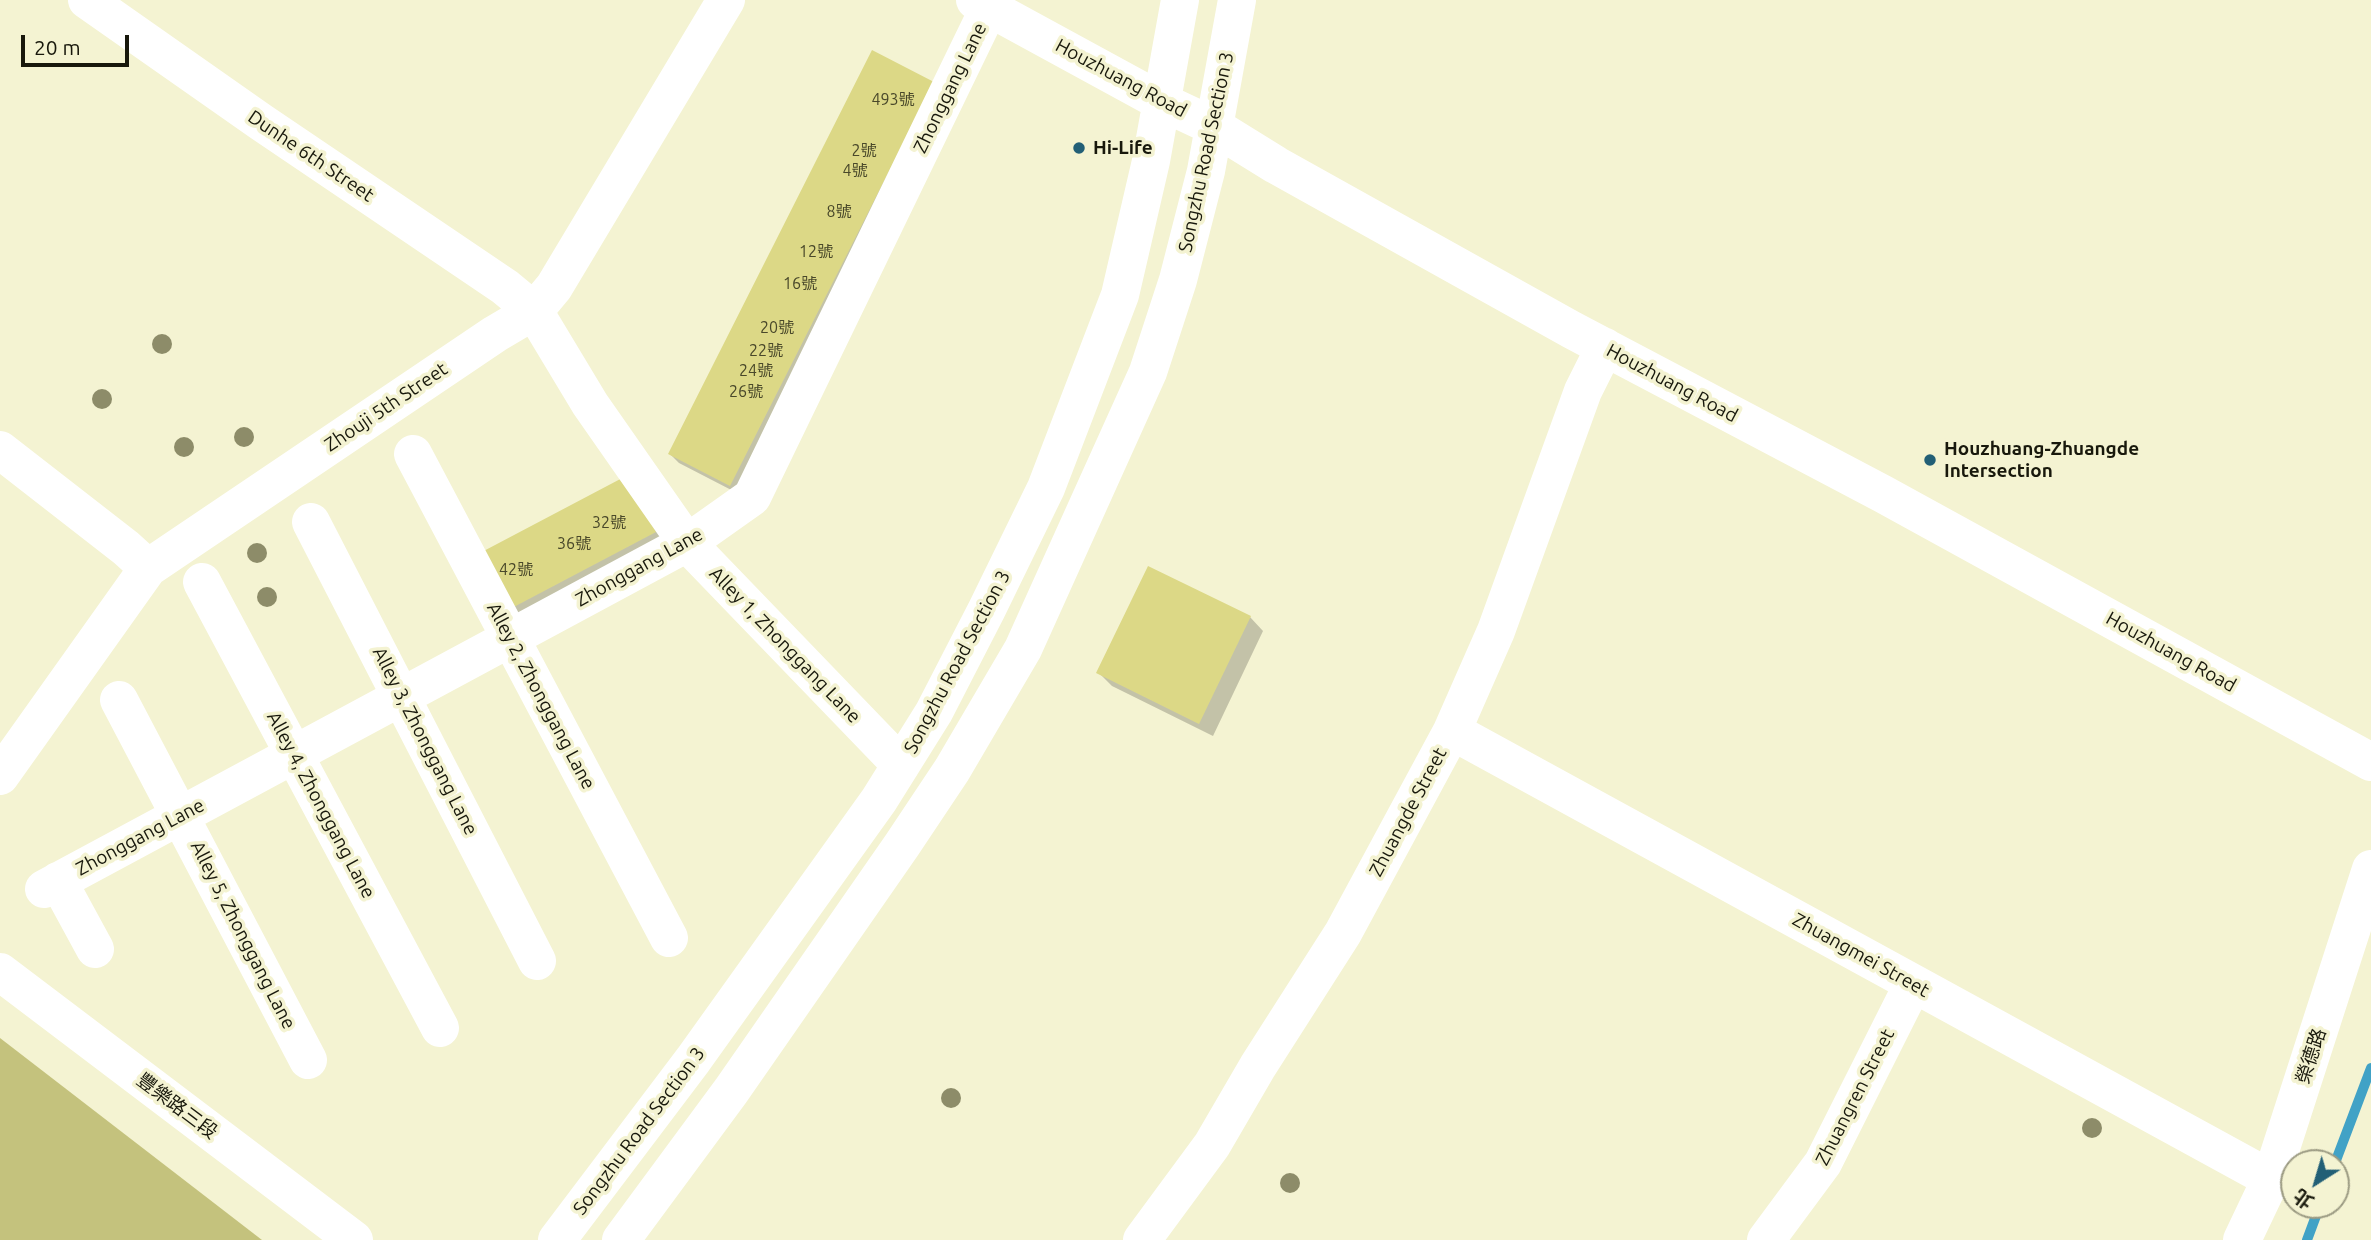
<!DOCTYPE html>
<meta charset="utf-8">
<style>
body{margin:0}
#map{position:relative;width:2371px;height:1240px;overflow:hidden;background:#f4f3d2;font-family:Ubuntu,"Noto Sans TC",sans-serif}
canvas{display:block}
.north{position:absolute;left:2280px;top:1149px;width:70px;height:70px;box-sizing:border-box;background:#f4f3d2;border:2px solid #9c9b83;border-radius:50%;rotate:217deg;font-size:19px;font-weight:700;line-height:28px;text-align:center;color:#18180c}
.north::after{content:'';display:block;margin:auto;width:24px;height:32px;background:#225f76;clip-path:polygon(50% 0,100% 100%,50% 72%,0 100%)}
.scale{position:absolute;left:21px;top:35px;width:108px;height:32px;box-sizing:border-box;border:4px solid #18180c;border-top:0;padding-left:9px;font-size:21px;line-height:24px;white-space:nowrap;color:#18180c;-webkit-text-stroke:5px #f4f3d2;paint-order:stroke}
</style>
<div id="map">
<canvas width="2371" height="1240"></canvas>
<div class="north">北</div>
<div class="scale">20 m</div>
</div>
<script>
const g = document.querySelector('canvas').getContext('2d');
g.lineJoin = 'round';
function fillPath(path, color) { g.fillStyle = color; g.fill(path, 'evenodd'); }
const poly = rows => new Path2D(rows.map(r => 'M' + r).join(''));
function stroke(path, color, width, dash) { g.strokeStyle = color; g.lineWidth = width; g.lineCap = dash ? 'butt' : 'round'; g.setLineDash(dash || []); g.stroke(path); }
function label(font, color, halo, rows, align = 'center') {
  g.font = font + ' Ubuntu,"Noto Sans TC",sans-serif'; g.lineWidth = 7; g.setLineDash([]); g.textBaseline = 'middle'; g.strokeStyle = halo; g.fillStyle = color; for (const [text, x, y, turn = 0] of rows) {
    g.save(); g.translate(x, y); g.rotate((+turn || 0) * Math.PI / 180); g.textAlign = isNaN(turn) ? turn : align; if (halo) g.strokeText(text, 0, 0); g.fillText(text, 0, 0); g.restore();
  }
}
const green = poly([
 [0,1038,262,1240,0,1240]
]);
const shadow = poly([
 [933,83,739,494,679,463,670,454],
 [635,487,664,542,518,617,510,609],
 [1250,617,1263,631,1213,736,1112,686,1099,673]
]);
const stream = poly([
 [2335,1163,2371,1068],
 [2307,1240,2320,1205]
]);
const building = poly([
 [872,50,934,82,730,486,668,454],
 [626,476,656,532,508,610,478,554],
 [1148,566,1251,616,1199,724,1096,673]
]);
const minor = poly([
 [87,0,261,122,505,287,534,311,590,404,687,543,901,765],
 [975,0,1162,102,1213,126,1276,165,1572,330,1883,494,2371,762],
 [0,450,126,548,148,568],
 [413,454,669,938],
 [311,522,537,961],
 [202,582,440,1028],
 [119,700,308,1060],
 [1452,731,2271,1179],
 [0,776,148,568,495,334,534,311,554,287,726,0],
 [58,881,95,949],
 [44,889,687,543,752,497,989,8],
 [0,972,354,1240],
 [557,1240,693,1060,879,800,934,712,987,609,1046,488,1120,295,1151,161,1180,0],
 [621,1240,731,1091,902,845,952,770,1023,649,1148,372,1178,280,1206,171,1237,0],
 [1142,1240,1212,1145,1258,1066,1343,933,1452,731,1496,631,1583,391,1605,347],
 [1766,1240,1823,1163,1913,984],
 [2242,1240,2271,1179,2371,869]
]);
const trees = [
 [162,344],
 [102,399],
 [244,437],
 [184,447],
 [257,553],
 [267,597],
 [951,1098],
 [2092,1128],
 [1290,1183]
];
const markers = [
 [1079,148,7,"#225f76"],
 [1930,460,7,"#225f76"]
];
const numberNames = [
 ["493號",893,100],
 ["2號",864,151],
 ["4號",855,171],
 ["8號",839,212],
 ["12號",816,252],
 ["16號",800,284],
 ["20號",777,328],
 ["22號",766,351],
 ["24號",756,371],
 ["26號",746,392],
 ["32號",609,523],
 ["36號",574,544],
 ["42號",516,570]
];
const streetNames = [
 ["Houzhuang Road",1121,78,28],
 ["Zhonggang Lane",950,88,-64],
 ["Songzhu Road Section 3",1206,152,-78],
 ["Dunhe 6th Street",311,156,34],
 ["Houzhuang Road",1672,383,28],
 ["Zhouji 5th Street",386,407,-34],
 ["Zhonggang Lane",639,567,-29],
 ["Alley 1, Zhonggang Lane",785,645,46],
 ["Houzhuang Road",2171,652,29],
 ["Songzhu Road Section 3",957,662,-62],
 ["Alley 2, Zhonggang Lane",541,696,62],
 ["Alley 3, Zhonggang Lane",425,741,63],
 ["Alley 4, Zhonggang Lane",321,805,62],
 ["Zhuangde Street",1408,812,-62],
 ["Zhonggang Lane",140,837,-28],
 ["Alley 5, Zhonggang Lane",243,935,63],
 ["Zhuangmei Street",1861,955,29],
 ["榮德路",2311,1056,-72],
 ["Zhuangren Street",1855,1097,-63],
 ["豐樂路三段",177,1106,37],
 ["Songzhu Road Section 3",639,1131,-53]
];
const poiNames = [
 ["Hi-Life",1093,148],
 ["Houzhuang-Zhuangde",1944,449],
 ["Intersection",1944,471]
];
fillPath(green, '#c4c27d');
fillPath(shadow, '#0003');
stroke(stream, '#41a2c6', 10);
fillPath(building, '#dcd886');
stroke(minor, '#fff', 38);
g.fillStyle = '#8d8c69';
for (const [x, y] of trees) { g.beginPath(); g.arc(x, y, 10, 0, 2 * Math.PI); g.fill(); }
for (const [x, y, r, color] of markers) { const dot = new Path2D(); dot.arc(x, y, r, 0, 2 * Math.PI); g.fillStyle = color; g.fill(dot); stroke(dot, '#f4f3d2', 2.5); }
label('16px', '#49482a', null, numberNames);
label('19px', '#18180c', '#f4f3d2', streetNames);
label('bold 19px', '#18180c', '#f4f3d2', poiNames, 'left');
</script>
